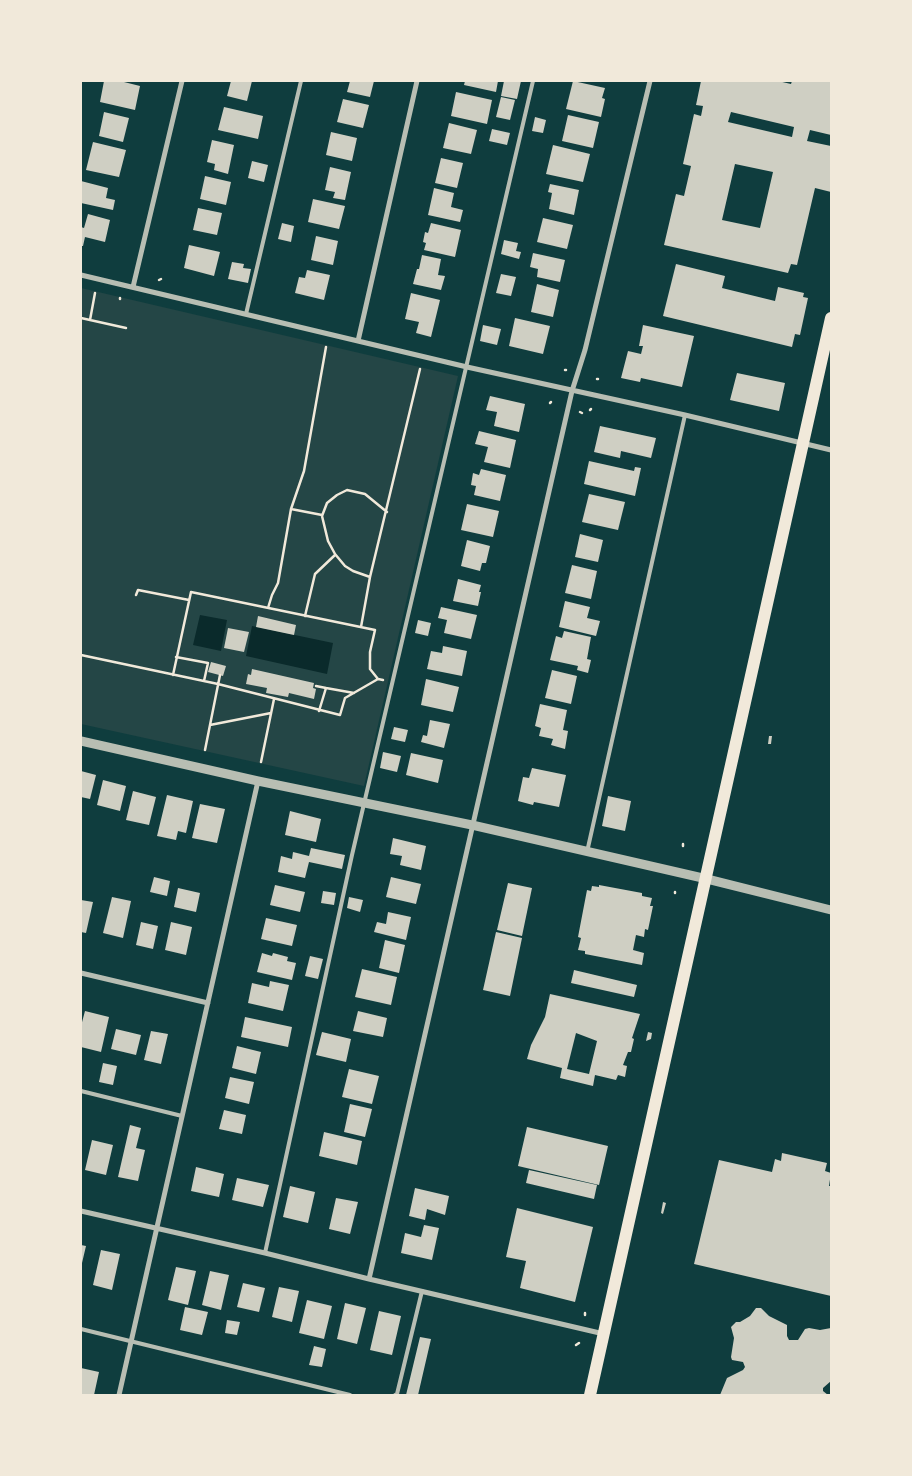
<!DOCTYPE html>
<style>
body{margin:0}
#map{position:relative;width:912px;height:1476px;overflow:hidden;background:#0f3d3e;font-family:"Zilla Slab",serif}
canvas{display:block}
.frame{position:absolute;inset:0;border:82px solid #f1e9da;pointer-events:none}
</style>
<div id="map">
<canvas width="912" height="1476"></canvas>
<div class="frame"></div>
</div>
<script>
const g = document.querySelector('canvas').getContext('2d');
g.lineJoin = 'round';
function fillPath(path, color) { g.fillStyle = color; g.fill(path, 'evenodd'); }
const poly = rows => new Path2D(rows.map(r => 'M' + r).join(''));
function stroke(path, color, width, dash) { g.strokeStyle = color; g.lineWidth = width; g.lineCap = dash ? 'butt' : 'round'; g.setLineDash(dash || []); g.stroke(path); }
const green = poly([
 [81,288,458,376,364,786,81,724]
]);
const water = poly([
 [200,615,227,620,221,651,193,645],
 [252,626,333,643,327,674,246,656]
]);
const building = poly([
 [104,81,120,81,140,86,135,110,100,102],
 [231,81,252,81,247,101,227,96],
 [350,81,374,81,370,97,347,92],
 [465,81,498,81,496,92,464,85],
 [504,81,521,81,517,99,501,96],
 [573,81,605,88,602,98,605,99,601,117,566,109],
 [701,81,778,81,791,84,792,81,831,81,831,135,810,130,807,141,831,146,831,192,815,188,797,265,791,264,788,273,664,245,676,194,684,196,691,166,683,164,694,114,701,116,703,106,696,105],
 [731,112,794,127,792,137,728,122],
 [735,164,773,172,760,228,722,220],
 [456,92,492,100,487,124,451,116],
 [501,97,515,100,510,120,496,117],
 [343,99,369,105,363,128,337,122],
 [224,107,263,116,258,139,218,130],
 [104,112,129,118,123,142,99,136],
 [568,115,599,122,593,148,562,141],
 [535,117,546,120,543,133,532,131],
 [449,123,477,130,471,154,443,148],
 [492,129,510,133,507,145,489,141],
 [331,132,357,138,352,161,326,155],
 [212,140,234,145,228,174,214,170,215,164,207,162],
 [93,142,126,150,119,177,86,170],
 [553,145,590,154,583,182,546,174],
 [441,158,463,163,457,188,435,183],
 [252,161,268,165,264,182,248,178],
 [330,167,351,172,345,200,333,198,335,192,325,190],
 [205,176,231,182,226,205,200,199],
 [81,181,108,188,106,198,115,200,113,210,81,203],
 [550,184,579,190,574,215,549,209,552,193,548,192],
 [434,188,454,193,451,207,463,210,460,222,428,215],
 [313,199,345,206,339,229,308,222],
 [198,208,222,213,217,235,193,230],
 [88,214,110,220,105,242,85,237,83,246,81,246,81,227,84,228],
 [543,218,573,225,567,249,537,242],
 [282,223,294,226,291,242,278,239],
 [431,223,461,230,455,257,424,250,426,243,423,242,425,232,428,233],
 [316,236,338,241,333,265,311,260],
 [504,240,518,243,516,251,521,252,519,259,501,254],
 [189,245,220,252,214,276,184,268],
 [533,253,565,260,560,282,537,277,538,269,530,267],
 [422,255,441,259,438,275,445,276,441,290,413,284,417,269,419,269],
 [232,262,244,264,243,268,251,269,248,283,228,279],
 [676,264,725,276,722,288,775,301,778,287,804,293,803,297,808,298,800,335,795,334,792,347,663,316],
 [307,270,330,275,324,300,295,293,299,277,305,278],
 [501,274,516,277,511,296,496,293],
 [537,284,559,290,553,317,531,312],
 [411,293,440,300,431,337,416,333,419,322,405,319],
 [515,318,550,326,543,354,509,346],
 [483,325,501,329,497,345,480,341],
 [643,325,694,336,682,387,641,378,640,382,621,378,628,351,641,354,643,346,639,346],
 [737,373,785,383,779,411,730,400],
 [490,396,525,404,519,432,494,426,497,412,486,410],
 [600,426,656,438,651,458,621,451,620,458,594,452],
 [479,431,516,440,510,468,484,462,488,447,475,444],
 [589,461,634,471,635,467,641,468,635,496,584,484],
 [481,469,506,475,500,501,474,495,476,486,471,485,473,473,479,475],
 [589,494,625,502,618,530,582,522],
 [467,504,499,511,493,537,461,530],
 [580,534,603,540,598,562,575,557],
 [467,540,490,546,486,563,482,563,480,571,461,566],
 [572,565,597,571,591,599,565,593],
 [458,579,481,585,479,592,481,592,478,606,453,601],
 [565,601,590,607,587,618,600,621,596,636,559,627],
 [441,607,477,615,471,639,444,633,447,620,438,618],
 [258,616,296,625,294,635,256,627],
 [418,620,431,623,428,636,415,633],
 [228,628,249,632,244,652,224,648],
 [564,631,591,637,587,659,591,660,588,673,577,670,578,666,550,660,556,636,562,638],
 [443,646,467,651,462,676,427,669,431,651,442,653],
 [211,662,226,666,223,676,208,672],
 [252,669,314,683,313,688,316,689,314,699,289,693,288,697,266,693,267,688,246,684,248,674,251,675],
 [552,670,577,676,571,704,545,698],
 [426,679,459,687,453,712,421,705],
 [540,704,567,710,563,730,568,731,565,749,551,745,553,739,539,736,541,728,535,726],
 [430,720,450,724,444,748,421,742,423,735,427,736],
 [394,727,408,730,405,742,391,739],
 [769,736,772,736,771,744,768,744],
 [383,752,401,756,397,772,380,768],
 [411,753,443,760,438,783,406,775],
 [532,768,566,775,559,807,534,802,533,805,518,801,523,777,529,778],
 [81,771,96,775,90,799,81,797],
 [103,780,126,786,120,811,97,805],
 [133,791,156,797,149,825,126,820],
 [167,795,193,801,186,833,178,831,176,840,157,836],
 [608,796,631,801,625,831,602,826],
 [200,804,225,809,217,843,192,838],
 [290,811,321,819,316,842,285,835],
 [393,838,426,846,421,870,400,865,402,856,390,854],
 [311,848,345,855,342,869,309,862,305,878,278,872,281,856,292,859,293,852,309,856],
 [154,877,170,881,167,896,150,892],
 [391,877,421,884,416,904,386,897],
 [508,883,532,888,522,936,497,930],
 [275,885,305,892,300,912,270,905],
 [599,885,642,893,642,896,652,898,650,906,653,906,648,930,645,929,644,937,636,935,633,950,644,953,642,965,585,954,585,951,578,950,581,938,578,937,587,890,591,891,592,886,599,887],
 [178,888,200,893,196,912,174,907],
 [323,891,336,893,334,905,321,903],
 [112,897,131,901,123,938,103,933],
 [349,897,363,900,360,912,347,908],
 [81,900,93,902,86,933,81,932],
 [388,912,411,917,406,940,374,932,377,922,386,924],
 [266,918,297,925,292,946,261,939],
 [141,922,158,926,153,949,136,945],
 [171,922,192,927,186,955,165,950],
 [496,932,522,938,510,996,483,990],
 [385,940,405,945,399,973,379,968],
 [262,953,272,956,273,953,288,957,287,961,296,963,292,980,257,972],
 [310,956,323,959,318,979,305,976],
 [362,969,397,977,391,1005,355,997],
 [574,970,637,985,634,997,571,983],
 [270,981,289,985,283,1011,248,1003,252,983,269,987],
 [550,994,640,1014,632,1038,634,1039,631,1052,628,1052,623,1065,627,1066,625,1077,618,1075,616,1080,595,1075,593,1086,560,1078,562,1068,527,1059,531,1045,545,1017],
 [576,1033,597,1041,589,1074,567,1069],
 [85,1011,109,1017,101,1052,81,1047,81,1026],
 [358,1011,387,1018,383,1037,353,1031],
 [245,1017,292,1027,288,1047,241,1037],
 [116,1029,141,1035,136,1055,111,1049],
 [151,1031,168,1034,161,1064,144,1060],
 [322,1032,351,1039,346,1062,316,1055],
 [648,1032,652,1033,651,1039,646,1041],
 [237,1046,261,1052,256,1074,232,1068],
 [103,1063,117,1066,113,1085,99,1082],
 [349,1069,379,1076,372,1104,342,1097],
 [230,1077,254,1082,249,1104,225,1098],
 [350,1104,372,1109,365,1137,344,1132],
 [224,1110,246,1115,242,1134,219,1129],
 [130,1125,141,1128,136,1148,145,1150,138,1181,118,1177],
 [527,1127,608,1146,599,1185,518,1166],
 [324,1132,362,1141,357,1165,319,1156],
 [92,1140,113,1145,106,1175,85,1170],
 [782,1153,827,1163,825,1171,831,1173,829,1186,831,1186,831,1296,694,1264,719,1160,772,1172,775,1159,781,1161],
 [196,1167,224,1174,219,1197,191,1191],
 [529,1170,597,1185,594,1199,526,1183],
 [237,1178,269,1185,263,1207,232,1200],
 [290,1186,315,1192,308,1223,283,1217],
 [415,1188,449,1196,445,1215,427,1209,425,1220,409,1216],
 [336,1198,358,1202,350,1234,329,1229],
 [663,1202,666,1203,663,1214,661,1213],
 [517,1208,593,1227,575,1302,520,1288,526,1261,506,1257],
 [424,1225,439,1228,432,1260,401,1253,405,1233,421,1237],
 [81,1245,86,1246,82,1263,81,1263],
 [101,1250,120,1254,112,1290,93,1285],
 [176,1267,196,1271,188,1305,168,1300],
 [210,1271,229,1275,221,1310,202,1305],
 [243,1283,265,1288,259,1312,237,1307],
 [279,1287,299,1291,292,1322,272,1317],
 [307,1300,332,1306,324,1339,299,1333],
 [345,1303,366,1308,357,1344,337,1339],
 [185,1307,208,1312,202,1335,180,1330],
 [756,1308,761,1308,769,1316,787,1325,787,1336,789,1340,798,1340,805,1329,809,1328,820,1330,831,1328,831,1381,823,1388,823,1391,828,1395,720,1395,727,1378,743,1370,745,1367,743,1362,732,1360,731,1357,734,1338,731,1327,736,1322,740,1322,750,1316],
 [379,1311,401,1316,392,1355,370,1350],
 [227,1320,240,1322,237,1335,225,1333],
 [420,1337,431,1339,418,1395,406,1395],
 [314,1346,326,1349,322,1367,309,1365],
 [81,1368,99,1372,94,1395,81,1395]
]);
const path = poly([
 [159,280,161,279],
 [120,299,120,298],
 [81,318,126,328],
 [90,320,95,293],
 [565,370,566,370],
 [597,379,598,379],
 [550,403,551,402],
 [590,410,591,409],
 [580,412,582,413],
 [291,509,322,515],
 [370,577,353,571,345,566,335,554,328,541,322,516,327,503,337,495,347,490,365,494,387,512],
 [136,595,138,590,189,600],
 [268,608,272,595,278,583,291,509,304,471,326,347],
 [305,616,315,574,335,555],
 [361,627,370,577,420,369],
 [81,655,218,684,340,715,345,698,378,679],
 [176,657,208,663,204,681],
 [173,675,191,592,375,630,370,652,370,669,378,679,383,680],
 [316,686,326,688],
 [319,711,326,688,354,693],
 [210,725,271,713],
 [205,750,220,675],
 [261,762,274,699],
 [683,844,683,846],
 [675,893,675,892],
 [585,1315,585,1313],
 [576,1345,579,1343]
]);
const service = poly([
 [246,314,301,81],
 [587,852,685,415],
 [81,1091,182,1116],
 [265,1253,352,855,533,81],
 [81,1329,350,1395],
 [395,1395,397,1394,422,1291]
]);
const minor = poly([
 [81,275,467,367,685,415,831,450],
 [133,287,182,81],
 [358,341,417,81],
 [81,973,208,1003],
 [81,1211,265,1253,369,1279,604,1334],
 [369,1279,572,391,585,350,650,81],
 [119,1395,258,781]
]);
const tertiary = poly([
 [81,741,258,781,472,825,707,879,831,910]
]);
const primary = poly([
 [590,1395,831,318]
]);
fillPath(green, '#244646');
fillPath(water, '#0a2a2b');
fillPath(building, '#cfcfc3');
stroke(path, '#f1e9da', 2.5);
stroke(service, '#b8beb3', 4);
stroke(minor, '#b8beb3', 5);
stroke(tertiary, '#b8beb3', 9);
stroke(primary, '#f1e9da', 12);
</script>
